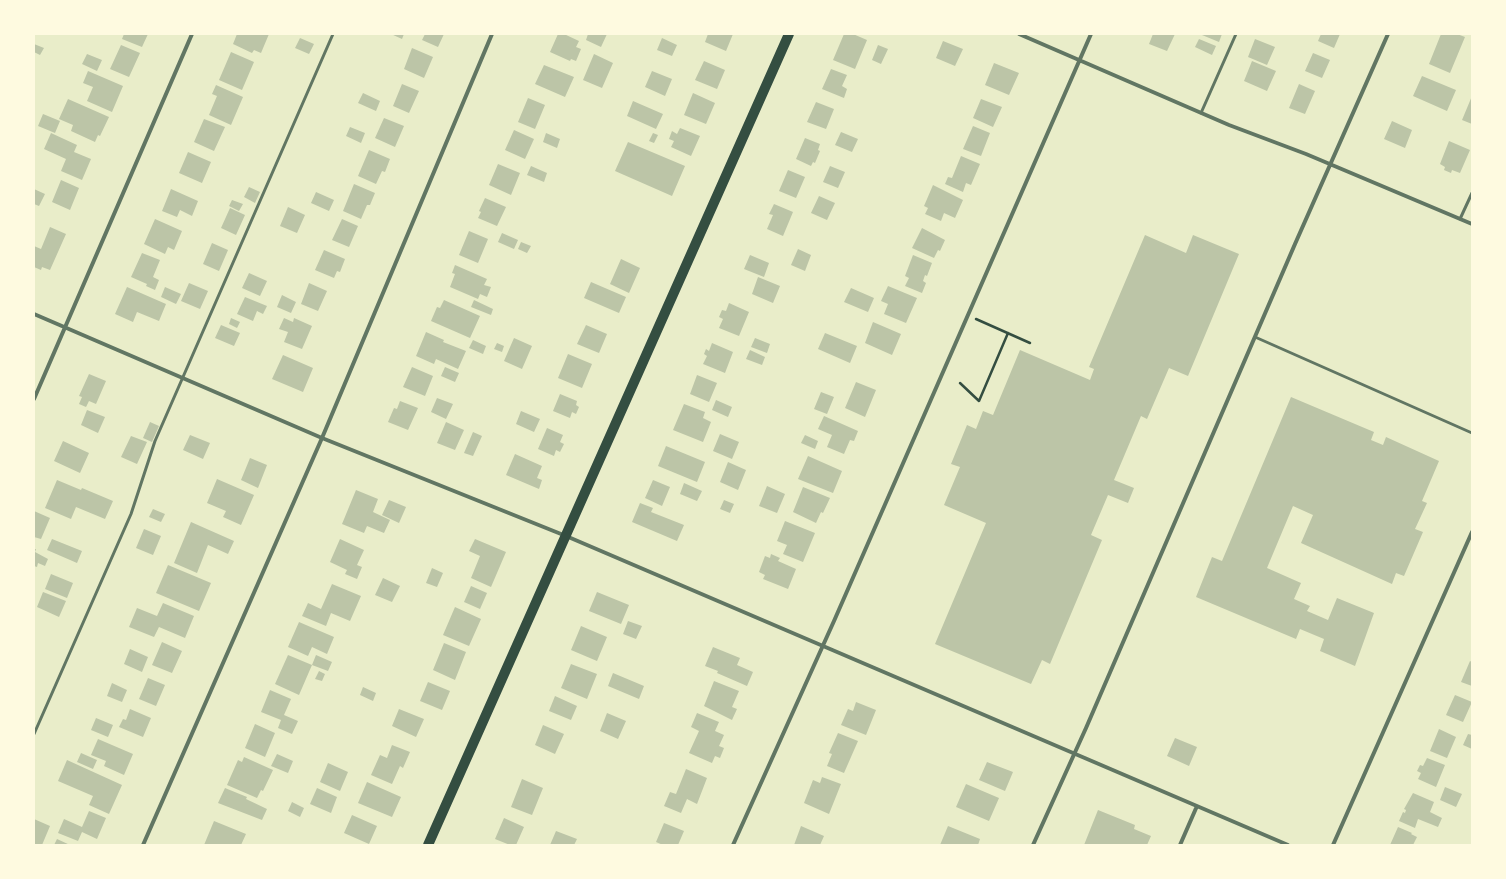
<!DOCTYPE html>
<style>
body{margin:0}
#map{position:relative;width:1506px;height:879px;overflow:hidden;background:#e9edc9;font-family:Manrope,sans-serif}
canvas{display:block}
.frame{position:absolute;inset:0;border:35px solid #fefae0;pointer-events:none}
</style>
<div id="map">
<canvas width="1506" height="879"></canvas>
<div class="frame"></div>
</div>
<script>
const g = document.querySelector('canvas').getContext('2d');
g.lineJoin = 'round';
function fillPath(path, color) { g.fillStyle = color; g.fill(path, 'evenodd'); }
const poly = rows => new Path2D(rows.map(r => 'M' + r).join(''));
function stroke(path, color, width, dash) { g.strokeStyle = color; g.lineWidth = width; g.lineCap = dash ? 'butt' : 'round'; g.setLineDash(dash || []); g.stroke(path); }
const building = poly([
 [124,34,148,34,142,47,122,39],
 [237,34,269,34,261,53,254,50,252,53,233,44],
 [391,34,404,34,402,39],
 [425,34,444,34,438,47,422,40],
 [558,34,564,34,579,41,576,47,581,49,576,61,571,59,570,61,550,52],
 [588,34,607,34,601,47,586,40],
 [708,34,733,34,726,51,705,42],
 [844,34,853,34,867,40,855,69,833,60],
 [1153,34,1175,34,1167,51,1149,44],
 [1203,34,1222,34,1219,42,1202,35],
 [1321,34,1340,34,1334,48,1318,41],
 [1441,34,1457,34,1465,37,1450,73,1429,64],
 [300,38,314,44,309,54,295,48],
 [662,38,677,45,672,56,657,50],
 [1199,39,1216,46,1212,55,1195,47],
 [1255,39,1275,47,1267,65,1248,57],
 [943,41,963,49,955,66,936,58],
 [34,44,44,48,40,55,34,52],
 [121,45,140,53,129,77,110,69],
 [878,45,888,49,881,64,872,60],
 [412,48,433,57,424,78,404,69],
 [231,52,254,62,242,90,219,80],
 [1313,53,1330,60,1322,78,1305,71],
 [87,54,102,60,97,71,82,64],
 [594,54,613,63,602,88,583,80],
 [704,61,725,70,717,89,695,80],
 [1252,61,1276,71,1267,91,1244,81],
 [994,63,1019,73,1009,95,985,85],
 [544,65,574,77,565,97,535,84],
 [831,69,847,75,842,86,847,89,844,98,822,89],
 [88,71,123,86,112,112,87,101,93,87,83,83],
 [652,71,672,79,665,96,645,87],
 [1422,76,1456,90,1447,111,1413,96],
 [402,84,419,91,409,113,393,106],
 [1299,84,1315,91,1305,114,1289,108],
 [216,85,243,97,231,125,209,115,217,96,212,94],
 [363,93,380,101,376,111,358,103],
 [693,93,715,103,706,124,684,115],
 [1472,96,1472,124,1462,120],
 [528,98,545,105,535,129,518,122],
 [68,99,109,117,100,136,98,135,95,142,71,131,73,125,59,119],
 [981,99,1002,107,993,127,973,118],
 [633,101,663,114,656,129,627,116],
 [816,102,834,109,826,129,807,122],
 [43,114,60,121,55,133,38,126],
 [384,118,404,126,395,147,375,138],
 [204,119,225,127,214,151,194,142],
 [1392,121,1412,130,1405,148,1384,139],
 [973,126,990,133,981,156,963,149],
 [350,127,365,133,361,143,346,136],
 [680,128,700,136,691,156,671,147,674,141,669,139,672,131,677,134],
 [514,130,534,139,525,159,505,150],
 [841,132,858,139,852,152,835,145],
 [51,133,77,145,74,152,91,159,82,180,61,171,66,159,44,149],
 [546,133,560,139,557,148,543,142],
 [653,133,658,135,654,143,649,141],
 [805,138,820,144,818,150,820,151,815,163,813,162,811,166,796,159],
 [1449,141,1470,150,1460,173,1452,170,1451,173,1444,170,1445,167,1440,164],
 [628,142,685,166,672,196,615,171],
 [369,150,390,159,385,172,382,171,376,184,358,176],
 [188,152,211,162,202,183,179,173],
 [961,156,980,164,971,185,966,183,963,192,945,184,948,177,952,178],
 [498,164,520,173,511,195,489,185],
 [531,166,547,173,544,182,527,175],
 [830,166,845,172,838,188,823,182],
 [788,170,805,177,796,198,779,191],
 [61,180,79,188,70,210,52,202],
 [354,184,375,193,370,205,367,205,361,219,343,211],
 [933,185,963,200,955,218,944,213,941,221,925,214,928,208,924,206],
 [249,187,260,192,255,203,244,197],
 [34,189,45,194,39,206,34,204],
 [171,189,198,201,192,216,180,210,177,217,162,211],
 [316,192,334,200,329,211,311,203],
 [819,196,835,203,827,220,811,213],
 [485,198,506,207,497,226,478,218,481,212,479,211],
 [232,200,243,204,239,211,229,206],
 [774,204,793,212,783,236,767,229,773,215,769,214],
 [288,207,305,215,297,233,280,226],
 [230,208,245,215,236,235,221,228],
 [155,219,182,231,174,250,168,247,165,254,144,244],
 [342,219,358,226,349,247,332,240],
 [50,227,66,234,50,270,42,267,41,270,34,267,34,246,41,249],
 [922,228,945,240,940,251,938,250,934,258,912,248],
 [469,231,488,239,478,263,459,255],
 [502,233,518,240,514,249,498,242],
 [1145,235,1186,253,1193,235,1239,254,1188,376,1169,368,1147,419,1141,416,1114,480,1134,488,1128,503,1108,495,1091,535,1102,540,1050,664,1042,660,1031,684,935,644,986,523,944,505,960,467,951,464,967,425,976,429,983,411,993,415,1020,350,1090,380,1094,369,1089,367],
 [521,242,531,246,527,253,518,249],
 [212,243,228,250,219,271,203,264],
 [798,249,811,255,805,271,791,265],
 [324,250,345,259,340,272,337,271,334,278,315,270],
 [142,253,160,260,153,277,159,280,155,290,146,286,147,284,131,277],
 [750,255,769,263,764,277,744,269],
 [913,255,932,263,927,276,925,275,923,281,926,283,922,293,905,286,909,278,905,276],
 [621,259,640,268,629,293,610,284],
 [455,265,487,279,484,285,491,287,487,297,480,294,478,299,450,287,455,274,452,273],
 [249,273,267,281,260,296,242,288],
 [758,277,780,286,773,303,752,294],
 [591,282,626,297,619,313,584,298],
 [189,283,208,291,200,309,181,301],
 [309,283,327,291,318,311,301,304],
 [888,286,917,298,906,323,884,314,888,304,881,301],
 [127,287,166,304,159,321,137,312,133,322,115,314],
 [165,287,181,294,176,304,161,297],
 [851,288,874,298,868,312,844,302],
 [282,295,296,302,291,313,277,307],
 [245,297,267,306,263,314,257,311,253,321,237,314],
 [444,300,480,316,470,338,431,321,437,307,440,308],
 [474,300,493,309,491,315,471,307],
 [729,303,749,312,739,336,719,328,723,319,719,317,722,310,726,311],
 [231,318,240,322,237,328,229,324],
 [284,318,293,322,294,318,312,326,302,349,284,342,288,332,279,329],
 [873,322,901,334,892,355,865,343],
 [221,325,240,333,234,346,215,338],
 [586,325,607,334,599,353,577,344],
 [426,332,444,340,443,342,466,351,458,369,436,359,434,364,416,356],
 [825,333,857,346,850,363,818,349],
 [514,338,532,346,522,369,504,361],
 [755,338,770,344,767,353,751,347],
 [473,340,486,346,483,354,469,348],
 [497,343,504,346,502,352,494,349],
 [712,343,733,352,725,373,703,364,707,356,704,354,706,349,709,351],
 [750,350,765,357,762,365,746,359],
 [568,354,592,364,582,388,558,378],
 [283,355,313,368,303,392,272,379],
 [412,367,433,376,425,396,403,387],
 [445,367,459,373,455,382,441,376],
 [89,374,106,381,96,404,89,401,86,407,79,404,82,397,79,396],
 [697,375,717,383,709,402,690,394],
 [856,382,876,390,865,417,845,408],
 [821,392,834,397,827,414,814,409],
 [560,394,577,401,576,405,579,407,576,414,572,412,570,418,553,411],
 [1291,397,1374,432,1371,440,1383,445,1386,437,1439,461,1422,501,1427,503,1415,529,1423,532,1404,576,1396,573,1392,584,1301,543,1313,515,1293,506,1267,568,1301,583,1294,599,1310,606,1307,611,1328,620,1337,598,1374,613,1355,666,1320,651,1324,639,1300,629,1296,639,1196,597,1212,557,1222,561],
 [437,398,453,404,446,419,431,412],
 [716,400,732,407,728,417,712,410],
 [400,401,418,408,408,430,388,422,394,408,397,409],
 [684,404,705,412,703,418,711,422,703,442,673,430],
 [87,410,105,417,98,433,81,425],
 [521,411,540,419,534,432,516,424],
 [824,416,858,431,854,441,850,440,844,454,827,447,832,435,818,429],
 [150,422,159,426,152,442,143,438],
 [446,422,464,430,455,450,437,443],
 [547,428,563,435,560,442,564,444,560,452,556,450,554,456,538,449],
 [473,432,482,436,473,456,464,453],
 [720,434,739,442,732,459,713,451],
 [190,435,210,443,203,459,183,450],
 [805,435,818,441,815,449,801,443],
 [131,436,147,442,137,464,121,457],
 [63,441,89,453,80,473,54,461],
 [666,446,705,462,697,482,658,466],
 [515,454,542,466,537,478,542,480,539,489,506,475],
 [808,456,842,471,833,493,798,479],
 [250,458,267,465,258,488,241,480],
 [728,462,746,470,738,490,720,482],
 [217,479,254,495,241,525,223,517,226,511,207,503],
 [57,480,81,490,82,488,113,501,105,519,76,507,71,519,45,508],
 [653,480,670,487,662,506,645,498],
 [684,483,702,491,697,501,680,494],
 [767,486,785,494,777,513,759,506],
 [803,487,830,498,823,513,821,512,816,523,793,512],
 [356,490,378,499,373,512,390,520,384,533,367,526,364,533,342,524],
 [389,500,406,507,399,523,382,515],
 [724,500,734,504,730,513,720,509],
 [640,503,653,508,651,512,684,525,677,541,632,522],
 [153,509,165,514,161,522,149,517],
 [34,511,50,518,41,539,34,537],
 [785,521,815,533,803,562,783,554,787,545,777,541],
 [191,522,234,541,228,554,208,545,197,573,174,563],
 [144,529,161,536,153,555,136,548],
 [52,539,82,551,77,563,47,550],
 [340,539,364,550,357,565,362,567,357,579,345,574,347,570,330,562],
 [475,539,506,552,491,587,471,578,480,556,469,551],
 [34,549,36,549,35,552,48,559,45,566,38,563,37,567,34,566],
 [771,554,780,558,778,561,796,569,788,589,763,579,765,575,759,572,765,556,770,558],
 [168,565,211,583,199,611,156,593],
 [432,568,443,573,437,587,426,583],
 [51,574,73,583,67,598,45,589],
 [383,578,400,586,392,602,375,595],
 [332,584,361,596,350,621,331,613,326,626,302,616,308,603,321,609],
 [471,586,487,593,480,609,464,602],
 [43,592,66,601,59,617,37,607],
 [597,592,629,605,621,624,589,611],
 [163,603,194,616,185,638,159,627,154,637,129,627,137,608,157,616],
 [455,607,481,619,469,646,443,635],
 [628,621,642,626,636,639,623,634],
 [299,622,334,637,327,654,312,647,308,656,288,647],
 [581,626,607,637,597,661,571,650],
 [162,642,182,651,172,673,152,665],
 [444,643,466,652,455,680,433,670],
 [713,647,740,658,737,665,753,672,747,686,717,673,718,671,705,666],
 [130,649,148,657,142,672,124,664],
 [288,655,312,665,299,695,275,684],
 [316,655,332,662,328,671,312,665],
 [1470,661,1472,662,1472,686,1461,682],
 [571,664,597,674,587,699,561,688],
 [319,671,325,674,322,681,315,679],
 [613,673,644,686,639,699,608,686],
 [148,678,165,685,156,706,139,699],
 [714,681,739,691,732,707,737,709,732,720,704,706],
 [428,682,450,691,442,710,420,701],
 [112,683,127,690,122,702,107,696],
 [363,687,376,693,373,701,360,695],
 [270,690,291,699,284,715,298,721,292,734,278,728,281,720,261,712],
 [1455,695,1472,702,1463,722,1446,715],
 [555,696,577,706,571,720,549,711],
 [856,702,876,710,866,735,841,725,848,709,853,711],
 [130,709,151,718,143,737,119,727,123,719,126,720],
 [399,709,424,719,416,737,392,726],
 [607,713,626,721,618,739,600,731],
 [697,713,719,722,715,731,724,735,719,746,724,748,720,758,715,756,712,763,689,753,699,731,691,727],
 [96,718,113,725,108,737,91,730],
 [255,724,275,733,265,757,245,748],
 [543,725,564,734,555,754,535,745],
 [1439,729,1456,737,1447,758,1430,751],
 [838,733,858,741,844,773,827,766,832,754,829,753],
 [1468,734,1472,735,1472,749,1463,745],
 [1175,738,1197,747,1189,766,1167,756],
 [98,739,133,754,124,775,104,766,106,761,91,755],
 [392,745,410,752,403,768,400,766,392,784,371,775,380,755,387,758],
 [81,753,97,760,93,769,77,762],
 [277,754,293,761,288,773,271,766],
 [244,757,273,770,263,791,261,790,257,798,227,785,238,760,242,762],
 [1427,758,1445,765,1436,787,1418,779,1421,773,1417,771,1420,765,1423,766],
 [67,760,122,785,109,814,89,805,93,796,58,781],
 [987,762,1013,772,1005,791,979,780],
 [328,763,348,772,340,791,320,782],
 [686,769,707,778,697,804,687,799,681,813,664,806,670,792,676,794],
 [822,777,841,784,829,814,804,803,813,780,820,783],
 [522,779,543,788,532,815,511,807],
 [367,782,401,797,392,817,358,803],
 [966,784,999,798,989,821,956,807],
 [1445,787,1462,794,1456,807,1440,800],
 [225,788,247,797,246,799,267,809,262,820,218,803],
 [317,788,337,797,331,813,310,804],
 [1413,793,1434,802,1430,812,1442,818,1438,827,1418,819,1415,828,1399,821,1403,812,1405,813,1406,810,1404,809],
 [292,802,304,808,300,817,288,811],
 [1098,810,1135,825,1134,829,1151,836,1147,845,1084,845],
 [89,811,106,818,97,839,82,832,78,841,58,833,64,819,82,827],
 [352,815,377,826,369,844,344,833],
 [504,818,524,827,516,845,510,845,495,839],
 [34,819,50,826,42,845,34,845],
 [214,821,246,834,241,845,204,845],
 [664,823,684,831,678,845,663,845,656,842],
 [801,826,824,836,820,845,794,845],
 [948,826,980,839,978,845,940,845],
 [1398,827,1412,833,1411,834,1417,837,1413,845,1390,845],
 [556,831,577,839,574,845,550,845],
 [57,839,70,845,54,845]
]);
const path = poly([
 [976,319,1030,343],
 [960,383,979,401,1008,333]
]);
const service = poly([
 [1201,113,1236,34],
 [1460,219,1472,193],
 [1255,337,1472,433],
 [34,734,131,514,155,441,333,34]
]);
const minor = poly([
 [1019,34,1229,125,1306,154,1472,224],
 [34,314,322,438,566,536,1288,845],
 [34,399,192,34],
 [143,845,322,438,492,34],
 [733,845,834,621,1091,34],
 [1033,845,1086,728,1295,244,1388,34],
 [1180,845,1197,806],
 [1333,845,1472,532]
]);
const primary = poly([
 [428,845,789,34]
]);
fillPath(building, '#bcc5a7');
stroke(path, '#344e41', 2.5);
stroke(service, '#617663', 3);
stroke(minor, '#617663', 4);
stroke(primary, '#344e41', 10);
</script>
